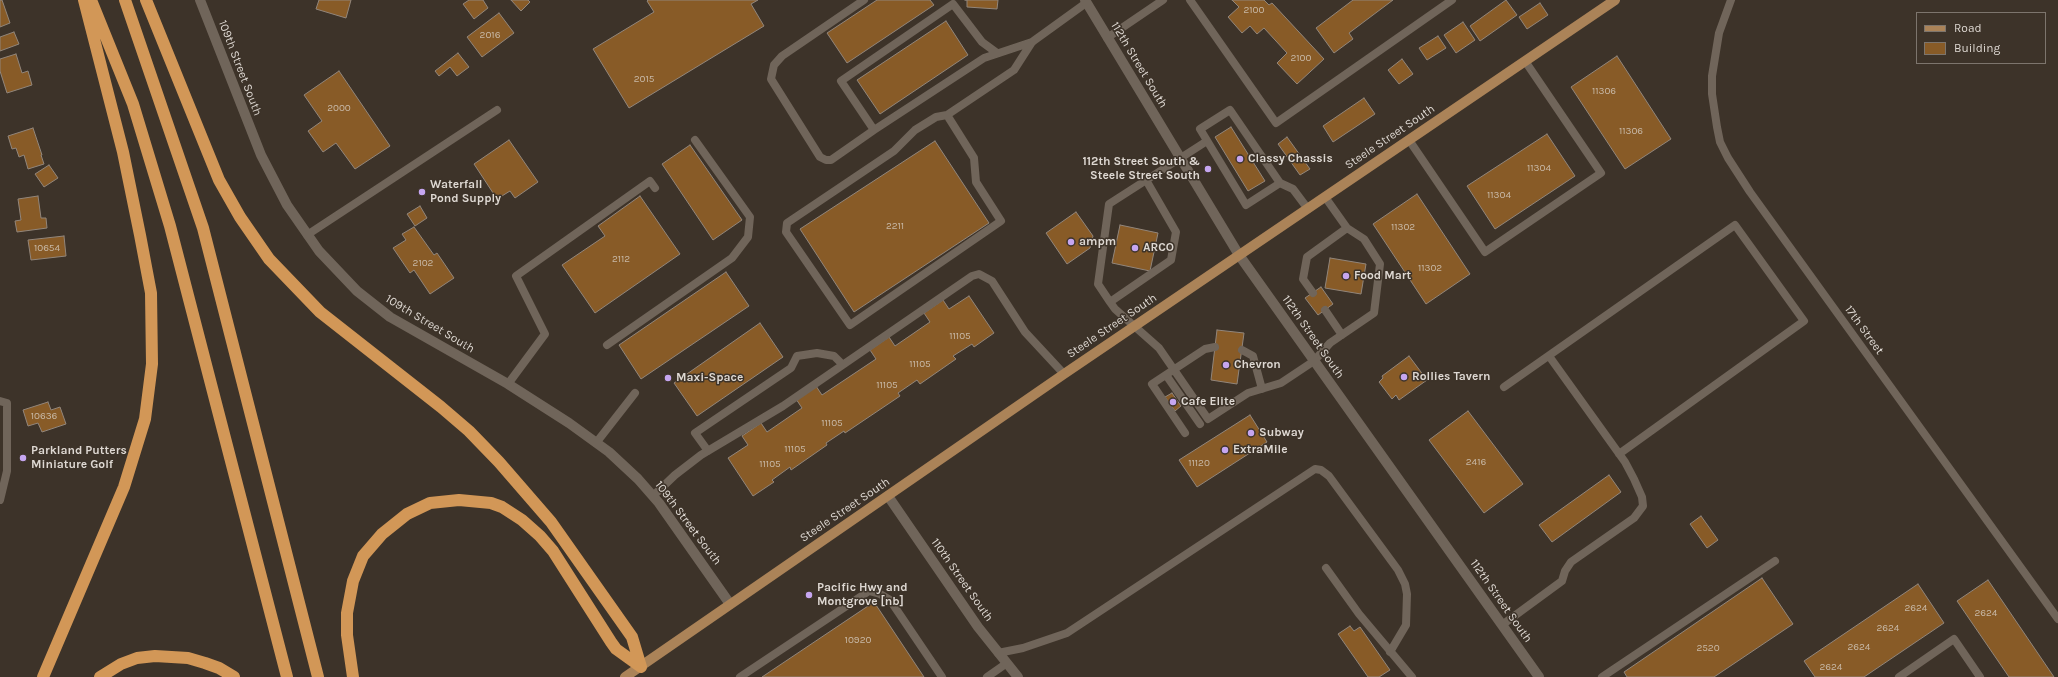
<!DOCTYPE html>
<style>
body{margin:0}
#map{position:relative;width:2058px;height:677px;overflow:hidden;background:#3d3329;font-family:Karla,sans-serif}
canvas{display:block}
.legend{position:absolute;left:1916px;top:12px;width:130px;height:52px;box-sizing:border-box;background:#3d3329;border:1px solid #7d756d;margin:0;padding:5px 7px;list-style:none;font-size:12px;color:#ded8d2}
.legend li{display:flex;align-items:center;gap:8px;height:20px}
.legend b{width:20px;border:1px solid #7d756d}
</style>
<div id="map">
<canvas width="2058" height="677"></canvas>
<ul class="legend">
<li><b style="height:5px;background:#ab8358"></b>Road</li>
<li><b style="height:11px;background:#885b27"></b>Building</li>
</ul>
</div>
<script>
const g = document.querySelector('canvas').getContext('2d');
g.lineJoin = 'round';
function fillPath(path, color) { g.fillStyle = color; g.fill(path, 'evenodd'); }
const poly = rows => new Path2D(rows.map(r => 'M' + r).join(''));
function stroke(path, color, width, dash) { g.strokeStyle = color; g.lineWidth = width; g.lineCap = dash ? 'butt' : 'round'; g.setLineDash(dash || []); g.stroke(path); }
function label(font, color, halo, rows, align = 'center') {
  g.font = font + ' Karla,sans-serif'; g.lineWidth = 3; g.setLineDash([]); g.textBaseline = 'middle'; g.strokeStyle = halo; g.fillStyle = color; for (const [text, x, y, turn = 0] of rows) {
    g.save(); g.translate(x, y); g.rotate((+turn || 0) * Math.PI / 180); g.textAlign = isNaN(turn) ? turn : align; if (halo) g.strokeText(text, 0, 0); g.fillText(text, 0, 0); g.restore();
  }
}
const building = poly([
 [0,0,2,0,10,23,0,27,0,0],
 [319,0,351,0,346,18,316,9,319,0],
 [469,0,483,0,488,8,474,19,463,4,469,0],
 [511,0,528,0,530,2,521,11,511,0],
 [648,0,758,0,751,4,764,26,629,108,593,49,654,12,647,1,648,0],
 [877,0,930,0,934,5,847,63,827,33,877,0],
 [965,0,998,0,997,9,967,7,967,0,965,0],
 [1232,0,1264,0,1269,5,1272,3,1324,59,1297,84,1277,63,1287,53,1264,28,1257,34,1250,26,1242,33,1228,17,1239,7,1232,0],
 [1353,0,1393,0,1349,33,1353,39,1334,53,1316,28,1353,0],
 [1506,0,1517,15,1480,41,1470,26,1506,0],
 [1540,3,1548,15,1527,29,1519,17,1540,3],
 [499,13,514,33,482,57,467,37,499,13],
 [946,21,968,55,880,114,857,80,946,21],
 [1463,22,1475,40,1456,53,1444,35,1463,22],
 [14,32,19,44,0,51,0,37,14,32],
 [1438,36,1446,48,1427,60,1419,48,1438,36],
 [458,53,469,67,457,76,450,67,439,76,435,71,458,53],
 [16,54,22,73,28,71,32,85,7,93,0,71,0,59,16,54],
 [1617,56,1671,139,1625,169,1571,87,1617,56],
 [1402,59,1413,74,1399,84,1388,70,1402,59],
 [339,71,390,146,355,169,336,143,323,152,308,131,322,121,304,95,339,71],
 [1364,98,1375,114,1333,142,1323,126,1364,98],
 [1231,127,1265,181,1248,191,1215,137,1231,127],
 [33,128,42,155,41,155,44,164,28,169,24,155,19,157,16,148,12,149,8,136,33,128],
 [1547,134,1575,176,1495,229,1467,186,1547,134],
 [1287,137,1310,169,1300,175,1278,144,1287,137],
 [509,140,538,182,515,198,510,191,497,199,474,164,509,140],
 [935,141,989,223,854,312,800,229,935,141],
 [690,145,742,220,713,240,662,164,690,145],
 [49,165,58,178,44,187,35,174,49,165],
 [1417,194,1470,274,1426,304,1373,224,1417,194],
 [38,196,41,218,46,218,47,228,17,232,15,221,21,220,18,199,38,196],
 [640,196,680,254,595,313,562,265,605,236,598,226,640,196],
 [420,206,427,218,415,226,407,214,420,206],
 [1076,212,1093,236,1090,248,1067,264,1046,233,1076,212],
 [1120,225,1158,233,1150,271,1112,263,1120,225],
 [414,227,434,255,437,253,454,278,430,294,414,270,410,273,393,248,406,240,402,234,414,227],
 [64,236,66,256,31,260,28,240,64,236],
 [1330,258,1366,264,1361,294,1325,288,1330,258],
 [726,272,749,306,641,379,619,345,726,272],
 [1321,287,1333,304,1318,315,1305,298,1321,287],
 [969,296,994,333,974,347,972,344,953,356,956,359,920,384,917,380,898,393,900,396,845,433,844,431,826,443,827,445,791,470,790,467,772,480,774,482,753,496,728,458,748,445,742,436,761,423,767,432,802,408,796,399,816,386,822,395,876,359,870,350,889,337,895,346,930,322,924,313,943,300,949,309,969,296],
 [760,323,783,357,697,416,674,383,760,323],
 [1217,330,1244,333,1237,384,1211,380,1217,330],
 [1409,356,1427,380,1399,400,1396,395,1392,399,1379,382,1383,378,1382,376,1409,356],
 [1172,393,1181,406,1175,411,1165,397,1172,393],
 [48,402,51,410,60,407,66,424,42,432,38,423,28,426,23,410,48,402],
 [1468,411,1523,484,1484,513,1429,440,1468,411],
 [1250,415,1267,442,1197,487,1179,460,1250,415],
 [1609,475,1621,492,1552,542,1539,525,1609,475],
 [1701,516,1718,540,1707,548,1690,524,1701,516],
 [1762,578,1793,624,1714,677,1627,677,1624,672,1762,578],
 [1988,580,2054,677,2009,677,1957,601,1988,580],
 [1918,584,1944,623,1864,677,1815,677,1804,661,1918,584],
 [874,602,924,677,762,677,874,602],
 [1350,626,1354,631,1360,627,1390,670,1379,677,1368,677,1338,634,1350,626]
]);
const lane = poly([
 [864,0,782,56,774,65,771,79,820,157,826,160,831,160,874,130],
 [1190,0,1276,123,1452,0],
 [1731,0,1719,33,1712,76,1712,94,1717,127,1720,142,1728,158,1750,192,2058,619],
 [1107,38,1163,0],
 [997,53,982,42,953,4,841,81,874,130,984,58,1032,42],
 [947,115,974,158,976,182,1001,221,850,325,786,232,787,223,894,151,915,130,936,117,947,115],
 [947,115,1014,70,1032,42,1086,3],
 [1409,140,1485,252,1601,173,1525,61],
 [1207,141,1109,204,1098,284,1110,302,1115,309,1159,348,1208,419,1248,393,1281,383,1314,361,1330,343,1374,313,1380,264,1364,239,1347,228,1307,257,1303,279,1313,293],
 [1280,183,1246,205,1200,129,1230,110,1280,183,1293,189,1308,209],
 [1325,197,1347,228],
 [307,235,497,110],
 [1110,302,1171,260,1176,232,1146,180],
 [1325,310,1342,335],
 [607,345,732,258,748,237,750,217,695,140],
 [1242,350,1253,356,1262,389],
 [1166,375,1200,424],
 [508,384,545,334,516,276,650,181,655,188],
 [1504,387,1735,225,1804,321,1619,454],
 [0,401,7,403,7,471,0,500],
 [1185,433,1152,384,1205,349,1215,347],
 [596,443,635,393],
 [708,451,695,433,791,368,797,356,817,353,834,356,842,364],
 [653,496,675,475,701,455,783,406,972,276,979,274,992,281,1025,332,1064,374],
 [1326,568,1359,614,1412,677],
 [1502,625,1562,581,1565,571,1571,562,1634,518,1643,506,1642,497,1634,479,1625,462,1549,356],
 [998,653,1023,648,1067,633,1315,469,1321,470,1329,476,1398,570,1405,584,1407,594,1406,625,1390,652],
 [740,677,869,591,880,594,890,600,942,677],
 [987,677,1007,663],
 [1602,677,1775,561],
 [1899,677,1954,639,1980,677]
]);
const street = poly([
 [200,0,261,155,287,205,319,251,357,291,390,317,508,384,569,423,609,452,638,479,659,503,730,604],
 [888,496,978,627,1018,677]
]);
const secondary = poly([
 [1085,0,1239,255,1539,677]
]);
const primary = poly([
 [625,677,1064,374,1615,0]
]);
const highway = poly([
 [91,0,133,104,170,226,287,677],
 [125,0,203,228,318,677],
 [146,0,219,180,240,217,269,259,320,312,441,407,469,431,499,462,551,522,632,637,641,667],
 [43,677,124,487,145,419,152,364,151,293,140,235,123,152,84,0],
 [100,677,121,664,137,658,155,656,188,658,205,663,219,668,234,677],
 [353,677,347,635,347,613,353,581,363,556,382,534,407,514,430,503,459,500,491,503,502,507,522,520,540,536,553,551,611,642,616,649,641,667]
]);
const markers = [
 [1240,159,4,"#c6a6f0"],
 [1208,169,4,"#c6a6f0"],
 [422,192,4,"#c6a6f0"],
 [1071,242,4,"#c6a6f0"],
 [1135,248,4,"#c6a6f0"],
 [1346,276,4,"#c6a6f0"],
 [1226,365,4,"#c6a6f0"],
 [1404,377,4,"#c6a6f0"],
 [668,378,4,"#c6a6f0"],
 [1173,402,4,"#c6a6f0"],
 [1251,433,4,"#c6a6f0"],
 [1225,450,4,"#c6a6f0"],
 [23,458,4,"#c6a6f0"],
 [809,595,4,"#c6a6f0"]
];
const numberNames = [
 ["2100",1254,10],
 ["2016",490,35],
 ["2100",1301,58],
 ["2015",644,79],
 ["11306",1604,91],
 ["2000",339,108],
 ["11306",1631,131],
 ["11304",1539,168],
 ["11304",1499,195],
 ["2211",895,226],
 ["11302",1403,227],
 ["10654",47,248],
 ["2112",621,259],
 ["2102",423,263],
 ["11302",1430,268],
 ["11105",960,336],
 ["11105",920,364],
 ["11105",887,385],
 ["10636",44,416],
 ["11105",832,423],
 ["11105",795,449],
 ["2416",1476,462],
 ["11120",1199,463],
 ["11105",770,464],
 ["2624",1916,608],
 ["2624",1986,613],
 ["2624",1888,628],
 ["10920",858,640],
 ["2624",1859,647],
 ["2520",1708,648],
 ["2624",1831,667]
];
const streetNames = [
 ["112th Street South",1139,65,59],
 ["109th Street South",240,68,69],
 ["Steele Street South",1390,137,-34],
 ["109th Street South",430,324,31],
 ["Steele Street South",1112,326,-34],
 ["17th Street",1864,330,54],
 ["112th Street South",1313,337,55],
 ["Steele Street South",845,510,-34],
 ["109th Street South",688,523,53],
 ["110th Street South",962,580,55],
 ["112th Street South",1501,601,55]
];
const poiNames = [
 ["Classy Chassis",1248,159],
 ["112th Street South &",1200,162,"right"],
 ["Steele Street South",1200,176,"right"],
 ["Waterfall",430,185],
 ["Pond Supply",430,199],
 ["ampm",1079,242],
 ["ARCO",1143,248],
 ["Food Mart",1354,276],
 ["Chevron",1234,365],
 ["Rollies Tavern",1412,377],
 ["Maxi-Space",676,378],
 ["Cafe Elite",1181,402],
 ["Subway",1259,433],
 ["ExtraMile",1233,450],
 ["Parkland Putters",31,451],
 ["Miniature Golf",31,465],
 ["Pacific Hwy and",817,588],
 ["Montgrove [nb]",817,602]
];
fillPath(building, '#885b27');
stroke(building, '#92867b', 1);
stroke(lane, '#70655a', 8);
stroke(street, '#70655a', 10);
stroke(secondary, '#70655a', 10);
stroke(primary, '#ab8358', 10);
stroke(highway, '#d29757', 12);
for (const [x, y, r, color] of markers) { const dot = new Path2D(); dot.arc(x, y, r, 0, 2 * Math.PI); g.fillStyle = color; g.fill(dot); stroke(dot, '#3d3329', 1.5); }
label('10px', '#c8b9a7', null, numberNames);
label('12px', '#ded8d2', '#3d3329', streetNames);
label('bold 12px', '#ded8d2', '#3d3329', poiNames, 'left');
</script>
